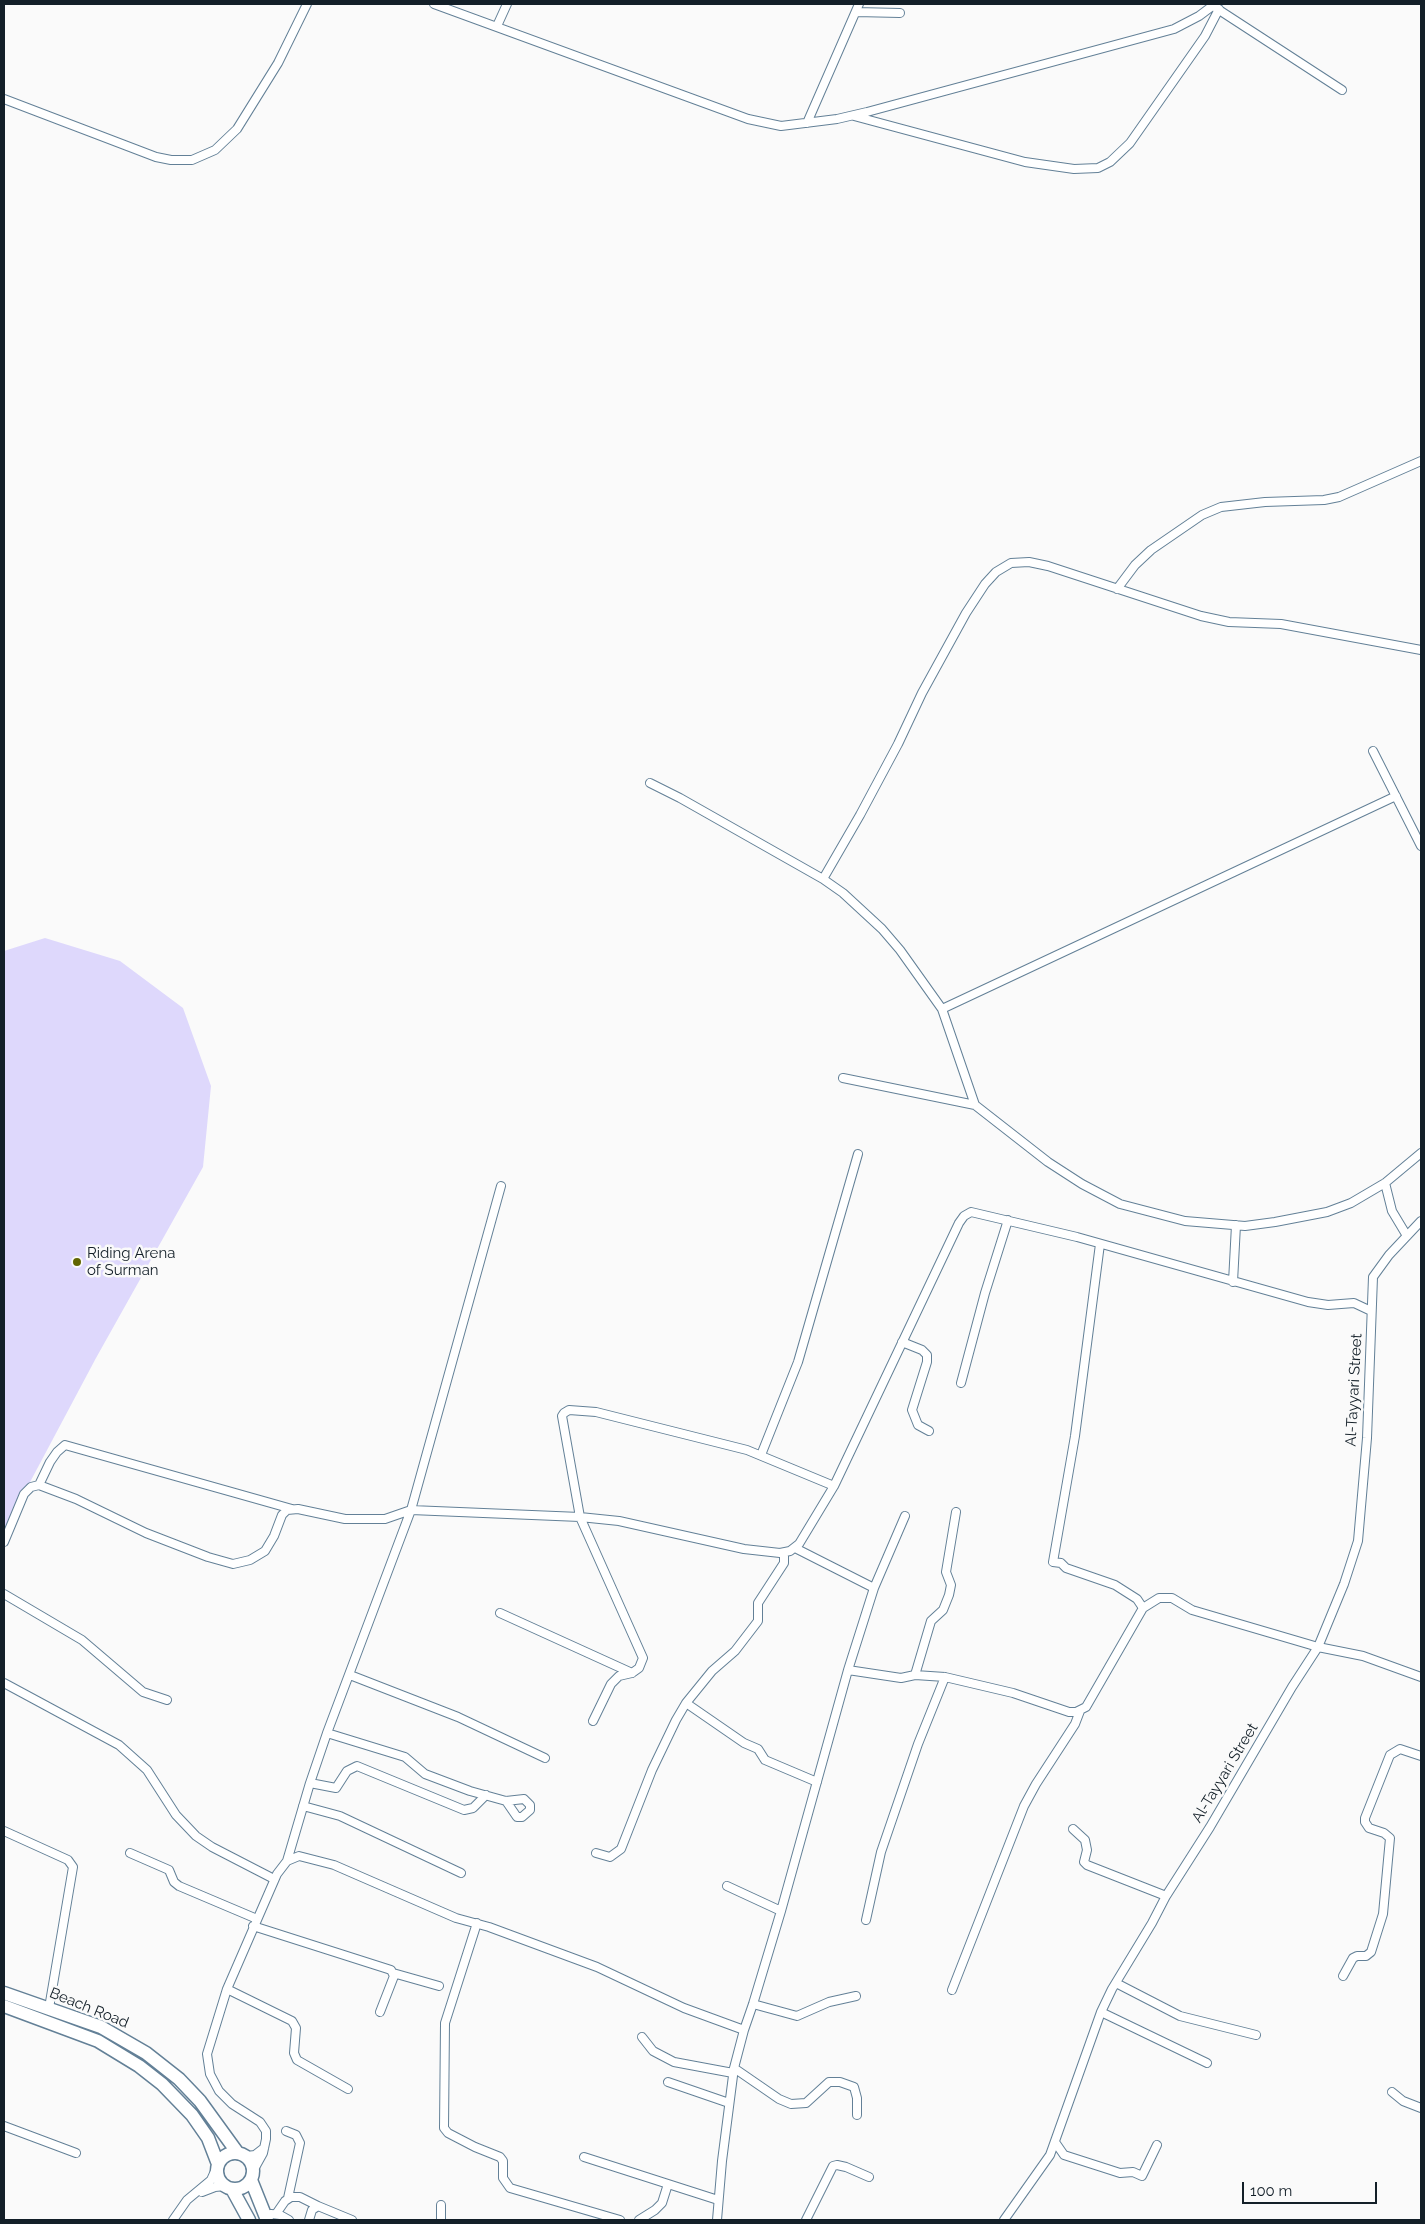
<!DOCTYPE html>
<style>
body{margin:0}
#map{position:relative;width:1425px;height:2224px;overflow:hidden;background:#fafafa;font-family:Raleway,sans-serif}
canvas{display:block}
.frame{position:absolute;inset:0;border:5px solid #131f28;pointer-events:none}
.scale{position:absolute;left:1242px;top:2182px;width:135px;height:22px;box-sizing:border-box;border:2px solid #131f28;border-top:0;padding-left:6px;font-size:15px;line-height:18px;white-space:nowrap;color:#131f28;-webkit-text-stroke:4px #fafafa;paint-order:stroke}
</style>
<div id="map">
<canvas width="1425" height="2224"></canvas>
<div class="frame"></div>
<div class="scale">100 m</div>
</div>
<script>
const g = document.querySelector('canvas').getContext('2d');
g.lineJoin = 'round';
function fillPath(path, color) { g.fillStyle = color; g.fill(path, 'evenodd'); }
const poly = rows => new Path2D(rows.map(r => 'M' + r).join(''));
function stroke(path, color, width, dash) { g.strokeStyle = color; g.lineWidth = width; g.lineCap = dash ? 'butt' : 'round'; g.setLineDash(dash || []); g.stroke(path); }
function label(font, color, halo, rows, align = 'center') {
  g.font = font + ' Raleway,sans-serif'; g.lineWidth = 5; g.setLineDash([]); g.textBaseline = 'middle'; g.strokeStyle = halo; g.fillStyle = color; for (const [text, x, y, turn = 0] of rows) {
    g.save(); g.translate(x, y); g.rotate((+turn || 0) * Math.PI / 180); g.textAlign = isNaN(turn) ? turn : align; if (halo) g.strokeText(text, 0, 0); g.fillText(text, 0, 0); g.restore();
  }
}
const green = poly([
 [45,938,120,961,183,1008,211,1086,203,1167,96,1358,4,1531,4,951]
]);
const street = poly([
 [434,4,748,119,781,126,837,119,867,112,1174,29,1199,16,1215,4],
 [1216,8,1342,90],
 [856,12,900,13],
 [497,26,507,4],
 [4,99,156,157,171,160,192,160,215,150,237,129,278,63,307,4],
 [854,116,1025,162,1074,169,1098,168,1110,162,1130,143,1205,36,1219,9],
 [807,123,859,4],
 [1117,589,1135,565,1151,550,1202,515,1221,507,1265,502,1324,500,1339,497,1421,461],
 [1373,751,1421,846],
 [650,783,680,798,823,879,843,893,882,929,900,950,942,1009,975,1105],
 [823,879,860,815,898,744,922,693,966,613,985,584,996,572,1011,563,1029,562,1048,566,1201,616,1229,622,1281,624,1421,650],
 [942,1009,1396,796],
 [843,1078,975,1105,1048,1162,1082,1184,1120,1204,1185,1221,1245,1226,1275,1222,1327,1212,1351,1203,1385,1183,1421,1153],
 [1385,1183,1392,1211,1407,1236],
 [1100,1244,1075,1436,1053,1562,1061,1563,1066,1568,1115,1585,1137,1599,1143,1608],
 [1233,1282,1236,1225],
 [902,1342,922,1350,927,1355,927,1362,912,1410,918,1425,929,1431],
 [961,1383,985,1293,1008,1220],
 [761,1455,798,1362,858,1154],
 [39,1485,50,1462,57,1452,65,1445,292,1509],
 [4,1542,24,1494,31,1487,39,1485,76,1499,146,1533,208,1557,233,1564,250,1560,265,1551,274,1536,282,1515,287,1510,298,1509,345,1519,385,1519,411,1510,580,1517,619,1521,744,1549,780,1553,790,1551,799,1544,834,1486,959,1223,964,1216,971,1212,1077,1237,1308,1302,1328,1305,1354,1303,1371,1311],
 [874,1588,905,1516],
 [4,1594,82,1640,143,1692,167,1700],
 [500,1613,632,1673],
 [848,1670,901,1678,915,1675,945,1677,1013,1693,1069,1712,1076,1712,1086,1707,1143,1608,1159,1598,1172,1598,1192,1610,1318,1647,1363,1656,1421,1677],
 [350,1675,458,1717,545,1758],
 [915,1675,931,1621,943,1610,949,1595,951,1585,946,1572,956,1512],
 [4,1683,119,1745,147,1770,176,1815,196,1836,212,1847,274,1879],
 [686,1703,744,1743,758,1749,765,1760,817,1782],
 [593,1721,611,1684,619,1676,632,1673,639,1668,643,1658,580,1517,562,1416,564,1413,569,1410,596,1412,747,1450,834,1486],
 [327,1733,405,1757,425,1774,470,1791,506,1801,524,1799,530,1805,530,1810,522,1817,517,1817,506,1801],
 [310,1783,336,1788,347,1771,357,1766,464,1810,473,1808,486,1795],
 [303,1806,340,1816,461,1873],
 [1073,1829,1085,1840,1087,1850,1084,1862,1087,1865,1166,1896],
 [4,1831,68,1860,73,1867,49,2008],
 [130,1853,169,1870,174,1882,179,1886,257,1919],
 [596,1853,610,1857,621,1849,652,1770,676,1720,686,1703,712,1671,735,1651,758,1621,758,1603,784,1563,784,1553],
 [287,1861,310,1783,327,1733,411,1510,501,1186],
 [727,1886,781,1911],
 [866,1920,881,1852,918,1744,945,1677],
 [477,1923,445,2023,444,2128,448,2133,475,2147,500,2157,503,2161,503,2178,510,2188,620,2220],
 [253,1926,391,1970,394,1976,380,2012],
 [393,1973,439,1986],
 [1343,1976,1353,1958,1357,1956,1366,1956,1371,1952,1383,1914,1390,1838,1384,1833,1369,1828,1365,1822,1365,1818,1390,1755,1400,1749,1421,1756],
 [1116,1983,1180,2016,1256,2035],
 [227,1989,292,2021,296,2028,294,2053,297,2060,348,2089],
 [952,1990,1024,1806,1036,1784,1075,1724,1080,1711],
 [753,2004,797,2016,829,2002,856,1996],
 [1101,2012,1207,2063],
 [642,2037,653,2051,674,2062,733,2073],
 [734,2068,779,2099,791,2104,806,2103,829,2082,840,2082,854,2087,857,2098,857,2115],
 [668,2082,729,2103],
 [1392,2092,1403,2101,1421,2108],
 [4,2126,76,2153],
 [286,2131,296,2135,300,2143,288,2198],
 [1055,2142,1064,2155,1120,2173,1133,2172,1142,2176,1157,2145],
 [247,2156,255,2155,264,2148],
 [584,2157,718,2200],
 [253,2171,263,2153,266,2139,266,2131,260,2122,232,2104,219,2091,210,2074,207,2054,227,1989,277,1874,287,1861,299,1856,334,1865,456,1918,489,1927,597,1967,684,2008,744,2030],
 [202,2192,215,2187,225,2186],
 [441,2205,441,2220],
 [271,2214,280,2215,289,2220],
 [276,2214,285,2201,291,2197,300,2197,318,2206],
 [173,2220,187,2200,211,2180,216,2169],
 [309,2220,312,2210,318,2206,352,2220],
 [639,2220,655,2210,662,2203,668,2184],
 [717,2220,722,2161,734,2068,744,2030,753,2004,781,1911,848,1670,874,1588,795,1548],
 [806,2220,833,2166,837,2165,846,2167,869,2177],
 [1004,2220,1050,2155,1101,2012,1112,1989,1152,1923,1166,1896,1210,1827,1292,1687,1318,1647,1344,1584,1358,1541,1367,1438,1373,1277,1389,1255,1421,1221]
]);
const primary = poly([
 [4,1993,101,2027,146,2053,179,2079,200,2101,237,2152],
 [4,2006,98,2041,139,2066,162,2084,192,2115,208,2138,218,2164],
 '217 2171a18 18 0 1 1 36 0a18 18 0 1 1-36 0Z',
 [251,2180,267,2220],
 [232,2189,249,2220]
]);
const markers = [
 [77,1262,5,"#616501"]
];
const poiNames = [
 ["Riding Arena",87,1253],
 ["of Surman",87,1270]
];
const streetNames = [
 ["Al-Tayyari Street",1354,1390,-87],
 ["Al-Tayyari Street",1225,1773,-59],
 ["Beach Road",89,2008,22]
];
fillPath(green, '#ded8fc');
stroke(street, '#638097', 10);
stroke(primary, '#638097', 15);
stroke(street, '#fff', 8);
stroke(primary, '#fff', 12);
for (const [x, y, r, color] of markers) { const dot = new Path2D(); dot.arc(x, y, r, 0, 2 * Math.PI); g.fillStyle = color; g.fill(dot); stroke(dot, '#fafafa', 2); }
label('15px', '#131f28', '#fafafa', poiNames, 'left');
label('15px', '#131f28', '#fafafa', streetNames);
</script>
